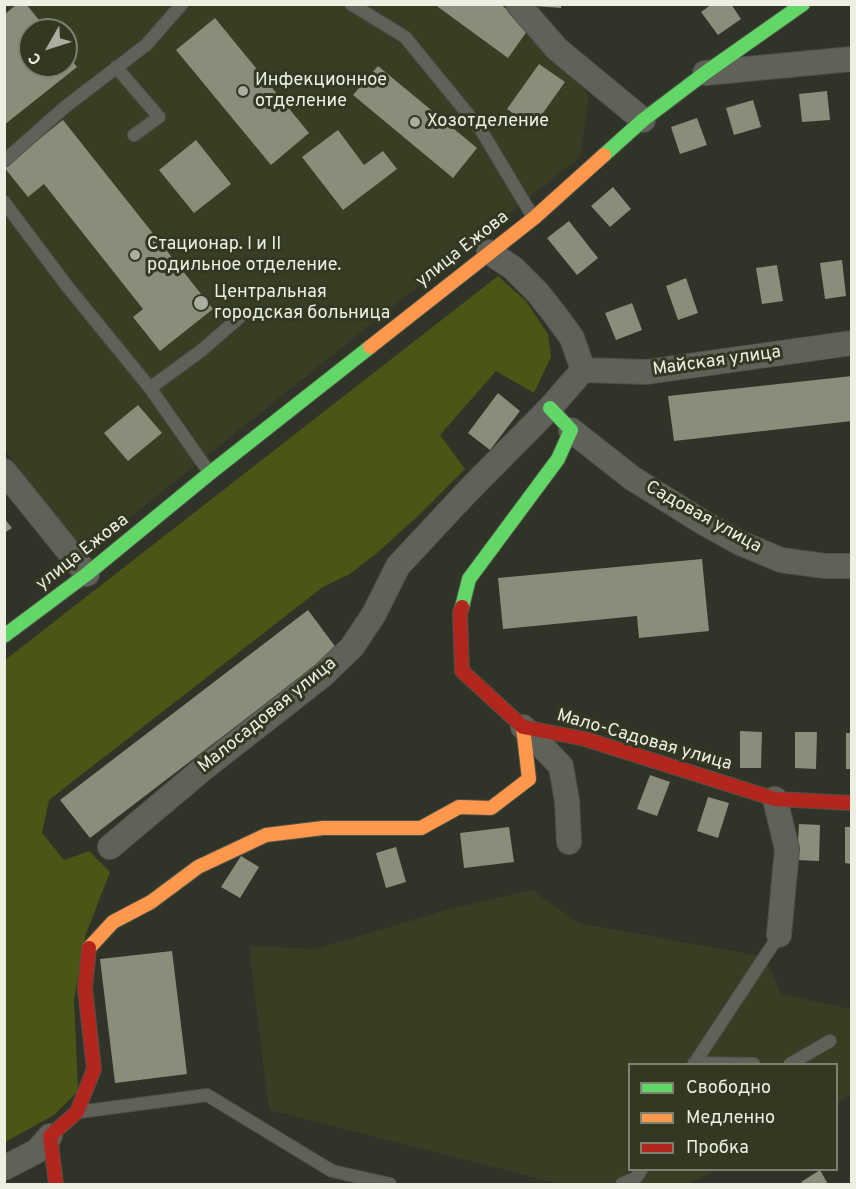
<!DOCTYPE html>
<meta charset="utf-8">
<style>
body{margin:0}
#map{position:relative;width:856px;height:1189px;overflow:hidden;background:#303327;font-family:Overpass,sans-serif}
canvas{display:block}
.frame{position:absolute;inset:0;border:6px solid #ecf0e3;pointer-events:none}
.legend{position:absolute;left:628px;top:1063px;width:210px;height:108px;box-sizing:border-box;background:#323822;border:2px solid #7c826f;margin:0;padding:8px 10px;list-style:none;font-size:18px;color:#ecf0e3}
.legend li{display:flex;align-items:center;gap:12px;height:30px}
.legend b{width:30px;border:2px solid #7c826f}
.north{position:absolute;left:18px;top:18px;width:60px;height:60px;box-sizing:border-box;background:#323822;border:2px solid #7c826f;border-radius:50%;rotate:231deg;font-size:16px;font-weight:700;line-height:24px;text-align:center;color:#ecf0e3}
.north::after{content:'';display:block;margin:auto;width:21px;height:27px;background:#aaaea1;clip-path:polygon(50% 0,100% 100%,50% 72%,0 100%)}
</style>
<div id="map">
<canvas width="856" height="1189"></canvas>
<div class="frame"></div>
<ul class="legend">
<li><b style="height:8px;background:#63d668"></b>Свободно</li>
<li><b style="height:8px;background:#ff974d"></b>Медленно</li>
<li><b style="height:8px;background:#b3261e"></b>Пробка</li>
</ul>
<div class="north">С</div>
</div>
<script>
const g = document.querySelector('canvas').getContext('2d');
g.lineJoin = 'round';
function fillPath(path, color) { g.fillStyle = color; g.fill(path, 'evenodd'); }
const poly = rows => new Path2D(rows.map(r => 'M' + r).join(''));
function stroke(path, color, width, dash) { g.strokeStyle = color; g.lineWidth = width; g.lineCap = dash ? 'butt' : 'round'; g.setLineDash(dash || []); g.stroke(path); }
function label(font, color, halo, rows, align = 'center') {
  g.font = font + ' Overpass,sans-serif'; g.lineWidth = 6; g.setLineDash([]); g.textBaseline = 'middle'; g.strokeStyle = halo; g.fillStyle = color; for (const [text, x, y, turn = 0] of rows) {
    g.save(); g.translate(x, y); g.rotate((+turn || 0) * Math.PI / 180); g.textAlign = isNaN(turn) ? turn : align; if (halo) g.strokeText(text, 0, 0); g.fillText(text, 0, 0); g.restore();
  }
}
const built = poly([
 [4,5,501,5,531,28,589,95,580,157,82,556,5,449],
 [30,30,66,30,66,66,30,66],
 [532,890,579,923,765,957,781,994,851,1009,851,1094,837,1103,836,1064,630,1064,630,1170,717,1170,687,1184,561,1184,269,1110,249,946,315,949,454,908]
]);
const green = poly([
 [498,276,526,301,548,334,551,357,534,393,496,371,440,435,465,469,418,516,377,553,350,574,323,587,49,800,42,833,64,860,89,851,110,872,86,934,74,999,78,1091,54,1115,5,1142,5,660]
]);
const building = poly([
 [17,4,26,4,47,30,30,30,30,66,66,66,66,53,77,67,4,125,4,15],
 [434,4,500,4,530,27,508,58],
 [534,4,561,4,561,8,534,6],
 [712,4,731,4,741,19,718,35,701,12],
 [215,18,309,133,271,165,176,50],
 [539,64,565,82,533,127,507,109],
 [378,66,477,148,453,178,353,95],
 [827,91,830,120,802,122,799,94],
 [753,100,761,127,734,135,726,108],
 [697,118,707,145,680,154,671,127],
 [63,120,213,309,160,351,133,317,143,309,44,184,28,197,4,167],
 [338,130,364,165,383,151,397,169,343,210,302,157],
 [196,140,231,184,194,213,159,170],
 [613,187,631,209,610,227,591,206],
 [569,221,598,258,577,275,547,238],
 [842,260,846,296,825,299,820,263],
 [777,265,783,301,762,304,756,268],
 [686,278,698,313,678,320,666,286],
 [632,303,642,330,616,340,605,313],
 [852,376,852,421,674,441,668,396],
 [498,393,520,411,490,450,468,433],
 [138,405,162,433,128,461,104,433],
 [4,518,12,528,4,533],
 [702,559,709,631,639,638,637,616,503,629,498,578],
 [308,610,337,649,90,838,60,800],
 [740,731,762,732,761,768,740,768],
 [795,732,817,732,816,769,795,768],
 [846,733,852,733,852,769,846,769],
 [650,775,670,782,657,816,637,809],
 [708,797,729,803,718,838,697,831],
 [799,824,820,825,819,861,797,860],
 [509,827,514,862,464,868,460,833],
 [845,827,852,827,852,864,845,863],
 [396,847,406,882,386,888,376,853],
 [241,856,259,867,240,898,221,887],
 [172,951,187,1074,115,1083,100,959],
 [820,1170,828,1184,803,1184,801,1182]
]);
const lane = poly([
 [351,4,405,37,481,130,533,217],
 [116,67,159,117,134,135],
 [4,161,65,107,146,45,182,4],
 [4,202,67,286,150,388,209,472],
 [150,388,202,350,241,316],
 [694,1063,754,1064],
 [694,1064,779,935],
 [790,1064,830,1041],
 [79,1112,207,1095,332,1171,390,1184],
 [622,1184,636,1178,641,1170]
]);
const street = poly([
 [518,4,557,49,643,120],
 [705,73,852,59],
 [489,252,513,268,538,293,556,316,572,338,583,370],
 [583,370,646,372,852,343],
 [571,430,632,478,704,523,740,543,781,560,825,566,852,566],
 [4,471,87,574],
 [523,727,561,766,567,801,569,842],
 [775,799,787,849,779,935],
 [110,847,204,768,323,675,352,647,374,614,398,566,466,493,550,408,583,370],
 [4,1168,37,1151,50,1136]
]);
const fast = poly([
 [604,155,643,120,705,73,803,4],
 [462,607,469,579,558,459,571,430,550,408],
 [4,636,87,574,210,473,370,347]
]);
const slow = poly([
 [370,347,534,218,604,155],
 [89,948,113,922,151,902,198,867,266,835,323,828,421,828,459,807,491,808,529,779,523,727]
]);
const jam = poly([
 [462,607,460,613,462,671,523,727,585,739,775,799,852,803],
 [56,1184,50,1136,77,1112,94,1069,85,988,89,948]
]);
const markers = [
 [243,91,6,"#aaaea1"],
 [415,122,6,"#aaaea1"],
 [135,255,6,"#aaaea1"],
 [201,303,8,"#aaaea1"]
];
const poiNames = [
 ["Инфекционное",255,81],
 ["отделение",255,102],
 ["Хозотделение",427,122],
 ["Стационар. I и II",147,245],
 ["родильное отделение.",147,266],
 ["Центральная",214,293],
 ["городская больница",214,314]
];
const streetNames = [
 ["улица Ежова",463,250,-38],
 ["Майская улица",717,362,-8],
 ["Садовая улица",703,518,29],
 ["улица Ежова",83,553,-38],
 ["Малосадовая улица",268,716,-39],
 ["Мало-Садовая улица",644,741,16]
];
fillPath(built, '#383e24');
fillPath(green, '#495615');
fillPath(building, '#898e7b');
stroke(lane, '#4e5147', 14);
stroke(street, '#4e5147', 26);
stroke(fast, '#4e5147', 16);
stroke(slow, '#4e5147', 16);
stroke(jam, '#4e5147', 16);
stroke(lane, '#606259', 12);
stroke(street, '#606259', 24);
stroke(fast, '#63d668', 14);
stroke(slow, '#ff974d', 14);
stroke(jam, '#b3261e', 14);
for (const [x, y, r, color] of markers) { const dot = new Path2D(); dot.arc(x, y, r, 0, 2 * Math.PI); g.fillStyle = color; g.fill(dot); stroke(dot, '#323822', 2); }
label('18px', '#ecf0e3', '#323822', poiNames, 'left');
label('18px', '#ecf0e3', '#323822', streetNames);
</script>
